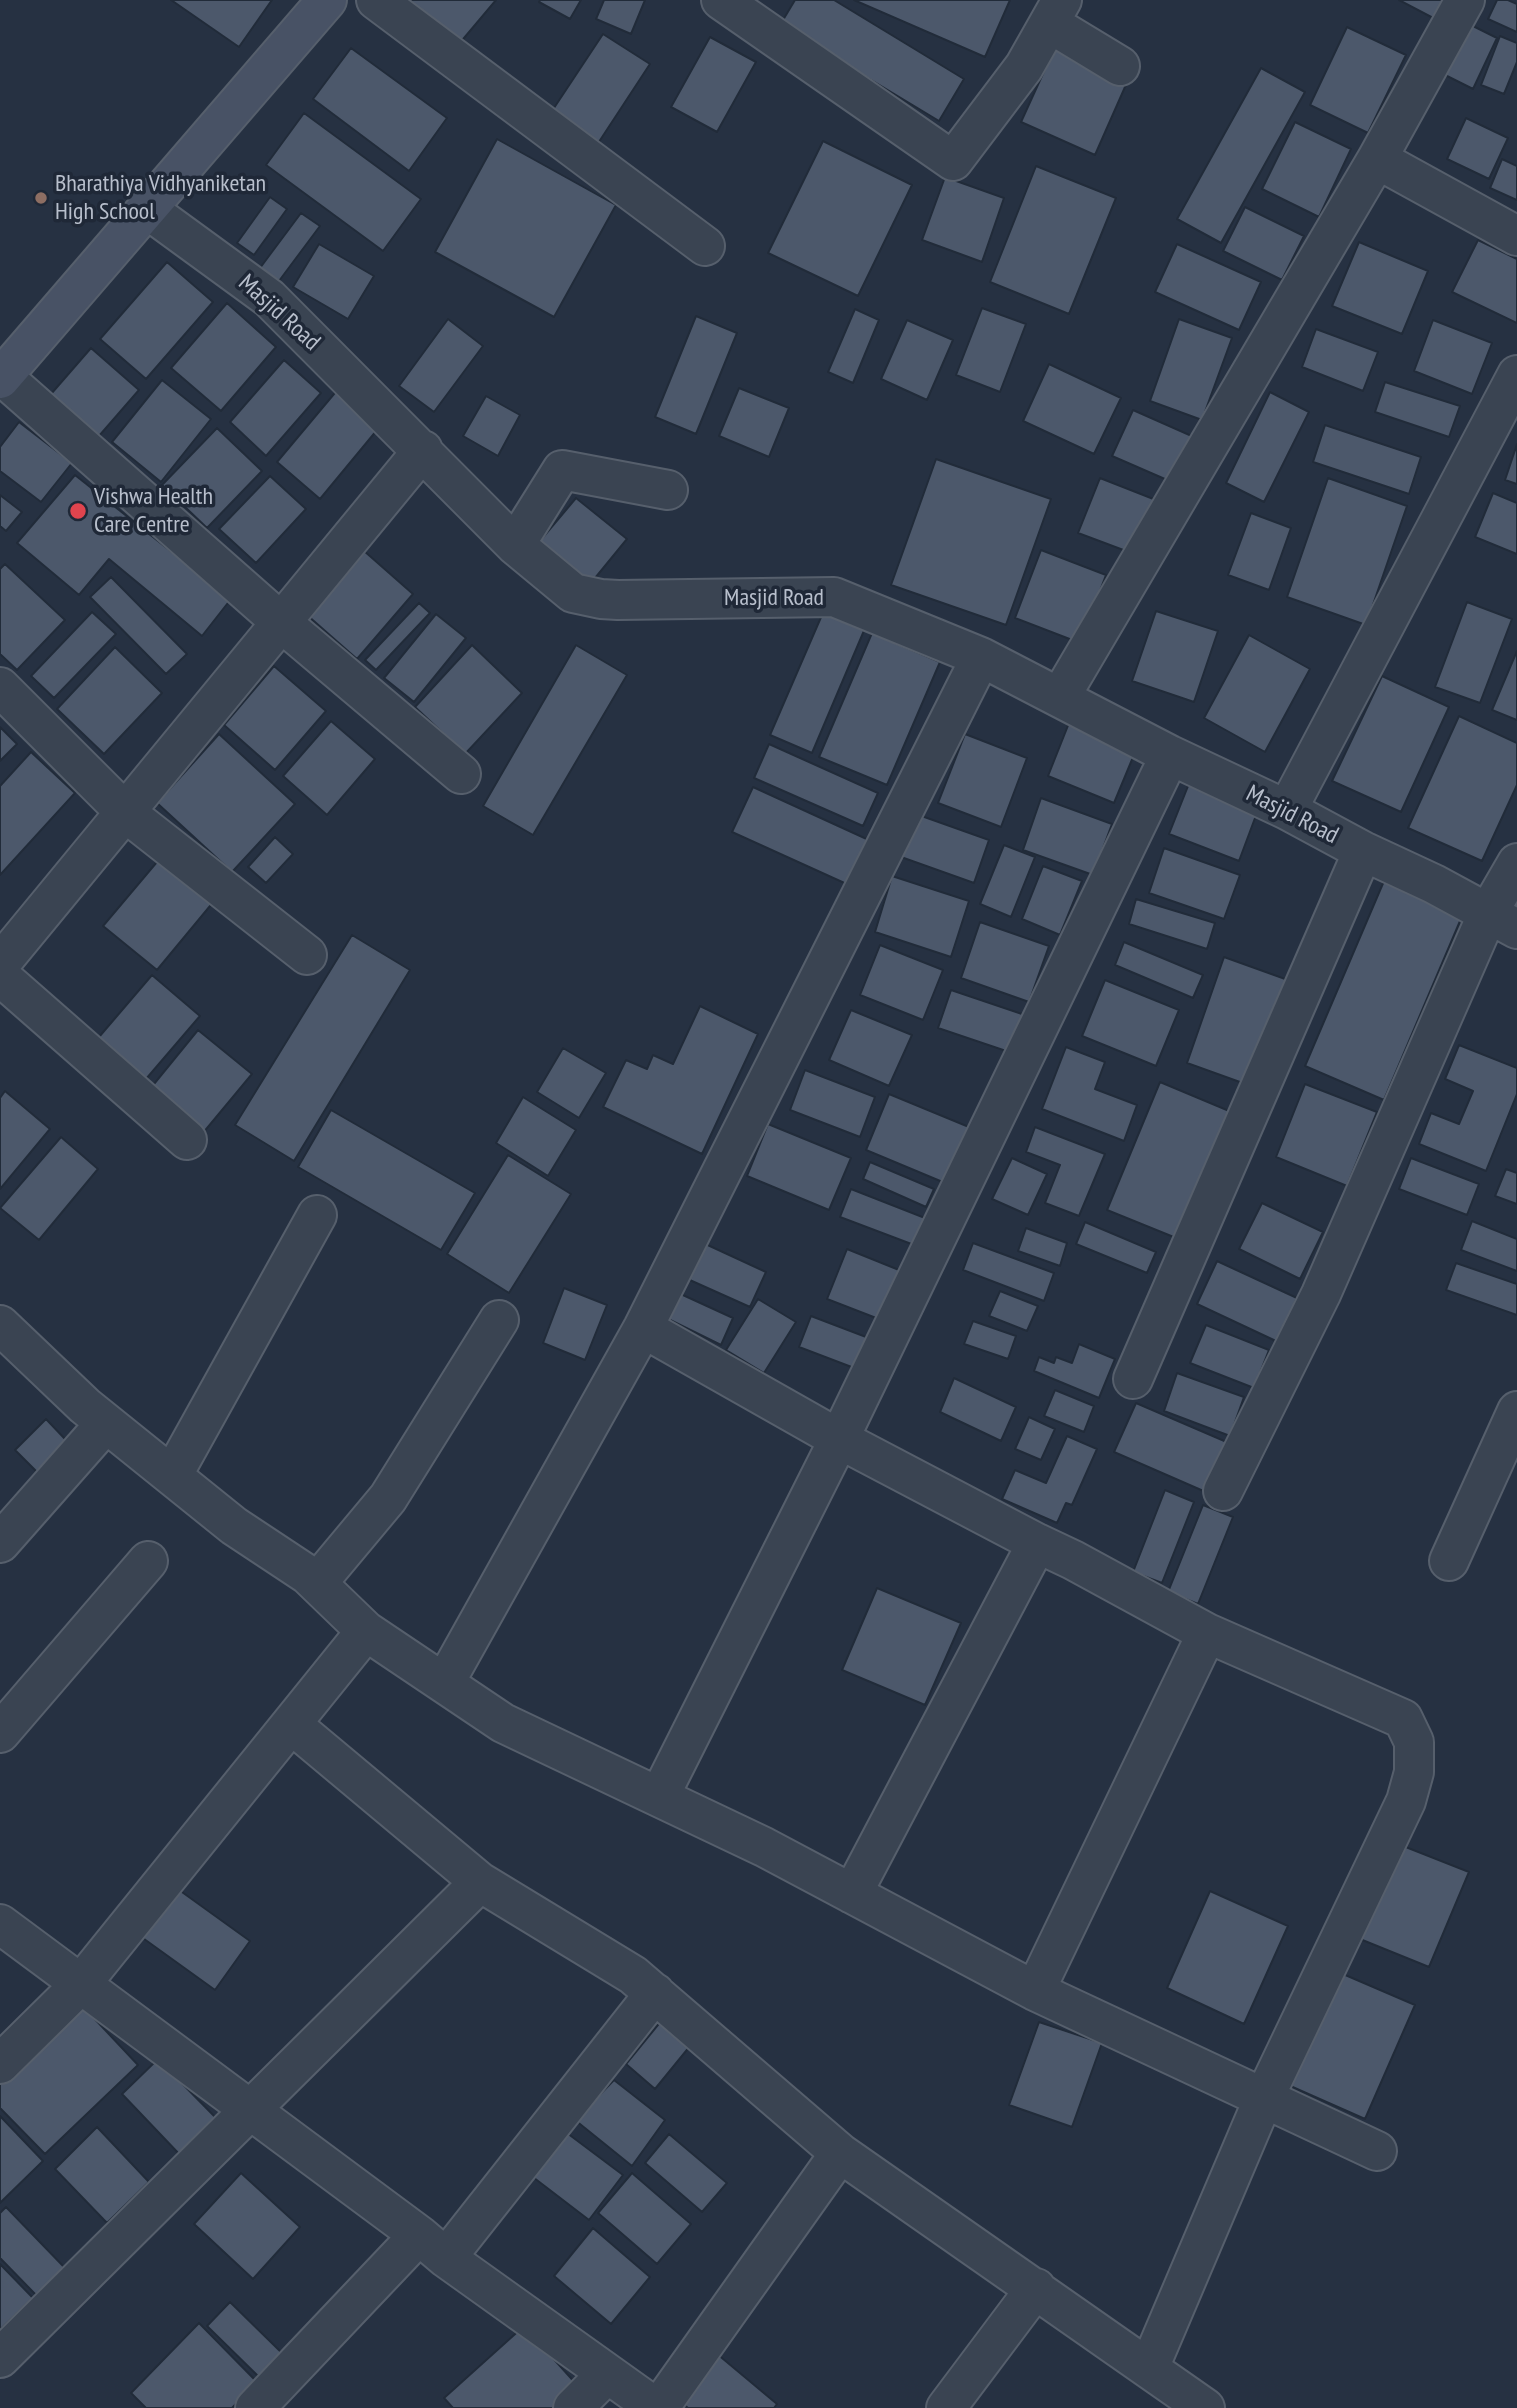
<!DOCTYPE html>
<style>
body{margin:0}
canvas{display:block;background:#263142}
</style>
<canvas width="1517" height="2408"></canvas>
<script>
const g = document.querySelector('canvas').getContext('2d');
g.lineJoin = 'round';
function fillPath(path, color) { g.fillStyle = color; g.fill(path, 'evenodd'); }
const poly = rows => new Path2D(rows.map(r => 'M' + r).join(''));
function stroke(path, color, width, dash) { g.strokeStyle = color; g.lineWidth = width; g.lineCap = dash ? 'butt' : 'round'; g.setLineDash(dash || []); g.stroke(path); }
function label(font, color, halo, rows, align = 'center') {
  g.font = font + ' "PT Sans Narrow",sans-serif'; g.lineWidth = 7; g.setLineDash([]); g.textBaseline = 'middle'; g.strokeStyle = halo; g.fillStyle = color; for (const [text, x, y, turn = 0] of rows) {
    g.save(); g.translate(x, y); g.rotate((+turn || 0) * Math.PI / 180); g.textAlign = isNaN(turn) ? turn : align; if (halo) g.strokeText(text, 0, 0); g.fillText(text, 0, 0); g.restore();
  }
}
const building = poly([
 [171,0,272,0,239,47,171,0],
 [406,0,496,0,459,44,406,0],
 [540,0,581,0,570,19,539,2,540,0],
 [604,0,645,0,631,34,596,19,604,0],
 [795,0,834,0,964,79,939,121,780,25,795,0],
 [854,0,1010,0,985,57,854,0],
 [1399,0,1447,0,1437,20,1399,0],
 [1497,0,1508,0,1517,4,1517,32,1488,19,1497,0],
 [1469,24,1497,38,1473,89,1445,75,1469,24],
 [1347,27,1406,55,1368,133,1310,105,1347,27],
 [603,34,650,64,593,151,546,120,603,34],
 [1500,36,1517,43,1517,62,1504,94,1481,85,1500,36],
 [710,37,756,62,717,132,671,107,710,37],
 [1056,45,1129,78,1095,155,1021,122,1056,45],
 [351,48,447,118,409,171,313,99,351,48],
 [1261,68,1305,92,1221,243,1177,219,1261,68],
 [304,113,421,199,383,251,266,165,304,113],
 [1466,118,1508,138,1489,179,1447,159,1466,118],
 [1295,122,1351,149,1319,217,1262,189,1295,122],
 [497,139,616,205,554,317,435,252,497,139],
 [823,141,912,185,858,296,768,253,823,141],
 [1502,159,1517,166,1517,200,1490,188,1502,159],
 [1036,166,1116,198,1069,314,990,282,1036,166],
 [945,177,1004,198,982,262,922,240,945,177],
 [270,197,287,209,254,255,237,243,270,197],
 [1245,207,1304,236,1282,280,1223,251,1245,207],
 [301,213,320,226,279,281,260,268,301,213],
 [1478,240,1517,259,1517,323,1452,292,1478,240],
 [1359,242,1428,271,1402,334,1332,306,1359,242],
 [319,244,374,276,348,319,293,287,319,244],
 [1177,244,1261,282,1239,330,1155,292,1177,244],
 [167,262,213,302,146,379,100,339,167,262],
 [227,303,276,347,221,411,171,368,227,303],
 [982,308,1026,324,1000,392,956,375,982,308],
 [855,309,879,320,853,383,828,372,855,309],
 [696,316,737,333,696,434,655,417,696,316],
 [448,319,483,346,434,412,399,386,448,319],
 [1179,319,1232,338,1202,420,1150,401,1179,319],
 [907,320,953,340,927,400,881,379,907,320],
 [1433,320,1492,343,1472,394,1414,371,1433,320],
 [1316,329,1378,352,1363,391,1302,367,1316,329],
 [91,348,139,390,99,436,51,394,91,348],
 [284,360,321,393,266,456,230,422,284,360],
 [1049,364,1121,398,1094,454,1023,421,1049,364],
 [162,380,211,419,161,482,112,442,162,380],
 [1385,382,1460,406,1449,437,1375,412,1385,382],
 [339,388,382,424,320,499,277,462,339,388],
 [739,388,789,408,769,457,719,436,739,388],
 [1270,392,1309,412,1264,502,1226,483,1270,392],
 [486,396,520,415,498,456,463,436,486,396],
 [1133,410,1194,437,1174,483,1112,456,1133,410],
 [19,422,72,463,41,502,0,471,0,447,19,422],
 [1325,425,1421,457,1409,494,1313,462,1325,425],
 [217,428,262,471,207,528,162,485,217,428],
 [1517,444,1517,484,1505,480,1517,444],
 [936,459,1051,499,1006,625,891,585,936,459],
 [75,475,231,599,202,636,109,559,79,595,17,543,75,475],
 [270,476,306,509,256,563,219,529,270,476],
 [1100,478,1156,500,1134,554,1078,533,1100,478],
 [1328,478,1407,506,1366,625,1287,597,1328,478],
 [1493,493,1517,503,1517,554,1475,537,1493,493],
 [0,495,22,512,6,531,0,526,0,495],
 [576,498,627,539,591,583,539,542,576,498],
 [1251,513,1291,528,1269,590,1228,575,1251,513],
 [363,550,413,594,357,659,307,615,363,550],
 [1041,550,1106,575,1080,643,1015,618,1041,550],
 [5,564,65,620,17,670,0,654,0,569,5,564],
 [111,577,187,654,166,674,90,597,111,577],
 [1467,602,1512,619,1480,703,1435,687,1467,602],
 [419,603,430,613,376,670,365,660,419,603],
 [825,608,866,626,812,753,770,735,825,608],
 [1156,611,1218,631,1194,702,1132,681,1156,611],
 [92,612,116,634,54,698,31,676,92,612],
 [436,614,466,638,414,702,384,678,436,614],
 [872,633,940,662,887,785,819,757,872,633],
 [1249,635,1310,669,1265,752,1204,718,1249,635],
 [472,645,522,693,465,754,415,707,472,645],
 [576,645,627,675,533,835,483,806,576,645],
 [115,647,162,693,104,754,57,709,115,647],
 [1517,651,1517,720,1492,710,1517,651],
 [274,666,326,711,275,770,224,725,274,666],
 [1382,676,1449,707,1401,812,1332,781,1382,676],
 [1459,716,1517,743,1517,785,1482,861,1408,828,1459,716],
 [331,721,375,759,327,815,283,776,331,721],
 [1069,723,1136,750,1114,803,1048,776,1069,723],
 [0,727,17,744,0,761,0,727],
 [219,734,295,804,232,872,157,803,219,734],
 [965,734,1027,758,1001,827,938,803,965,734],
 [769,744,878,793,863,826,754,778,769,744],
 [31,752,75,793,0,875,0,786,31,752],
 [1192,776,1261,802,1239,861,1169,834,1192,776],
 [753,787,871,841,851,886,732,832,753,787],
 [1041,798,1112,824,1093,875,1023,850,1041,798],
 [916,814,989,840,974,883,901,857,916,814],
 [275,837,293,854,266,883,248,867,275,837],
 [1004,845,1035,857,1011,917,980,904,1004,845],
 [1164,848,1240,875,1224,919,1149,893,1164,848],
 [162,856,215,900,157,970,103,926,162,856],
 [1043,866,1082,881,1060,935,1022,919,1043,866],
 [892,876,969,901,951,957,875,932,892,876],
 [1384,881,1463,914,1384,1100,1305,1066,1384,881],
 [1136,899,1215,923,1207,949,1129,924,1136,899],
 [980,922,1049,946,1029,1002,961,978,980,922],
 [352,935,410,970,294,1161,235,1125,352,935],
 [1124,942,1203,975,1193,998,1115,965,1124,942],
 [880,945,943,970,923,1020,860,995,880,945],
 [1224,957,1288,980,1251,1086,1187,1063,1224,957],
 [152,975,200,1016,140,1086,93,1044,152,975],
 [1105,980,1179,1010,1156,1066,1082,1036,1105,980],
 [951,990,1025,1015,1012,1053,938,1028,951,990],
 [700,1006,758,1034,702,1154,603,1107,626,1060,647,1069,653,1055,673,1064,700,1006],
 [851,1010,912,1035,889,1086,829,1060,851,1010],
 [198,1030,252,1074,198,1139,145,1095,198,1030],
 [1459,1045,1517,1068,1517,1094,1486,1171,1419,1144,1431,1113,1459,1124,1473,1091,1445,1079,1459,1045],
 [1066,1047,1105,1062,1095,1089,1137,1105,1124,1141,1042,1109,1066,1047],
 [563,1048,606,1073,579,1118,537,1092,563,1048],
 [805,1070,875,1097,860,1137,790,1110,805,1070],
 [1160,1082,1234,1113,1181,1240,1107,1210,1160,1082],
 [1305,1084,1377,1112,1347,1186,1276,1157,1305,1084],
 [5,1091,50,1129,0,1189,0,1098,5,1091],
 [889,1094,969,1127,945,1183,866,1150,889,1094],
 [523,1097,576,1130,548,1176,496,1143,523,1097],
 [331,1110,475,1193,441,1250,298,1167,331,1110],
 [768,1124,851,1158,829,1210,747,1176,768,1124],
 [1035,1127,1105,1154,1079,1216,1045,1203,1060,1165,1026,1152,1035,1127],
 [61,1137,98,1169,39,1240,0,1208,61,1137],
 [508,1155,571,1194,509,1293,447,1254,508,1155],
 [1012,1158,1047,1174,1028,1215,992,1199,1012,1158],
 [1411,1158,1479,1184,1467,1215,1399,1189,1411,1158],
 [870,1162,934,1189,926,1207,863,1179,870,1162],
 [1506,1169,1517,1173,1517,1204,1495,1196,1506,1169],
 [851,1189,925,1218,914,1245,840,1217,851,1189],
 [1262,1203,1323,1232,1300,1279,1239,1249,1262,1203],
 [1472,1221,1517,1239,1517,1271,1461,1250,1472,1221],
 [1085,1222,1156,1252,1147,1273,1076,1244,1085,1222],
 [1026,1228,1067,1243,1060,1266,1018,1251,1026,1228],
 [699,1241,766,1272,750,1307,683,1277,699,1241],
 [973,1243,1054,1273,1044,1301,963,1270,973,1243],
 [847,1249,909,1274,889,1323,827,1299,847,1249],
 [1217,1261,1297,1298,1278,1342,1197,1304,1217,1261],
 [1456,1263,1517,1284,1517,1315,1446,1290,1456,1263],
 [564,1288,607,1305,585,1360,543,1343,564,1288],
 [672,1290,733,1318,721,1345,660,1315,672,1290],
 [1000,1291,1038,1306,1027,1331,989,1316,1000,1291],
 [758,1299,796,1322,764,1373,726,1350,758,1299],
 [811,1316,874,1340,862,1371,799,1347,811,1316],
 [973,1321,1016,1336,1008,1359,964,1344,973,1321],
 [1206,1325,1269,1350,1254,1388,1190,1363,1206,1325],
 [1079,1344,1115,1359,1099,1398,1034,1371,1039,1357,1054,1363,1056,1357,1072,1363,1079,1344],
 [1177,1373,1244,1397,1230,1436,1164,1411,1177,1373],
 [954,1378,1016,1407,1001,1441,940,1412,954,1378],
 [1055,1390,1094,1406,1084,1432,1044,1416,1055,1390],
 [1136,1403,1229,1443,1208,1493,1114,1452,1136,1403],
 [1029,1417,1055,1429,1041,1460,1015,1449,1029,1417],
 [46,1419,83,1458,53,1488,15,1450,46,1419],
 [1067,1436,1097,1449,1072,1505,1066,1503,1057,1523,1002,1499,1015,1470,1046,1483,1067,1436],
 [1165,1490,1194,1502,1162,1583,1133,1572,1165,1490],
 [1203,1505,1233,1517,1198,1604,1168,1592,1203,1505],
 [877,1588,961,1623,925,1705,842,1670,877,1588],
 [1388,1840,1469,1872,1429,1967,1350,1935,1388,1840],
 [175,1887,250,1941,215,1990,140,1936,175,1887],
 [1210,1891,1288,1926,1244,2024,1167,1988,1210,1891],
 [1329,1968,1415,2005,1365,2119,1279,2081,1329,1968],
 [76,1999,138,2065,45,2154,0,2108,0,2073,76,1999],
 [666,2015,695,2040,655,2089,626,2064,666,2015],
 [1039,2022,1102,2043,1072,2127,1009,2105,1039,2022],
 [158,2059,219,2121,182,2157,122,2094,158,2059],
 [614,2080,665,2120,632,2166,575,2120,614,2080],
 [0,2116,43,2161,0,2203,0,2116],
 [97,2127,149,2182,107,2223,55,2169,97,2127],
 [559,2127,623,2175,589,2220,525,2171,559,2127],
 [669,2134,727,2183,702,2212,645,2163,669,2134],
 [241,2173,300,2227,253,2279,194,2224,241,2173],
 [632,2173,691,2224,657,2264,598,2213,632,2173],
 [6,2207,65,2268,36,2295,0,2258,0,2213,6,2207],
 [593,2228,650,2277,611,2324,554,2276,593,2228],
 [0,2264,33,2298,0,2330,0,2264],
 [230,2302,283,2354,259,2377,207,2326,230,2302],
 [199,2323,257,2382,232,2408,146,2408,131,2393,199,2323],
 [524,2326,578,2386,554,2408,453,2408,444,2398,524,2326],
 [716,2353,777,2404,774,2408,688,2408,677,2399,716,2353]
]);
const minor = poly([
 [376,0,705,246],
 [721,0,953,161,1024,67,1062,0],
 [1049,23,1120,66],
 [1377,159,1465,0],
 [147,209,269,298,515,545,573,593,601,599,618,600,834,597,981,657,1170,755,1287,810,1363,851,1434,884,1517,929],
 [2,376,282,623,461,774],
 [515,545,562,470,668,490],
 [0,687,125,812,307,955],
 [1060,697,1377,159,1517,236],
 [1287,810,1517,375],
 [0,964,423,450],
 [0,976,187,1140],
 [0,1325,85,1406,234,1526,308,1575,366,1631,503,1723,764,1847,1035,1991,1377,2151],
 [643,1328,839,1439,1037,1543,1073,1560,1207,1633,1403,1719,1414,1742,1414,1772,1406,1801,1263,2100,1149,2368],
 [1133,1379,1363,851],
 [172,1476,317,1215],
 [1223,1491,1321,1294,1488,913,1517,863],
 [0,1543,106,1423],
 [1449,1561,1517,1411],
 [317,1583,388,1498,499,1320],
 [445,1682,643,1328,981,657],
 [291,1724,480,1882,633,1975,840,2153,1205,2408],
 [0,1733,148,1561],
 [659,1797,839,1439,1170,755],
 [852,1894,1037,1543],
 [0,1924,419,2235,446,2258,656,2408],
 [1035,1991,1207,1633],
 [0,2064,81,1984,366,1631],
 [446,2258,655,1993],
 [0,2358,480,1882],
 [255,2408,419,2235],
 [573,2408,607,2374],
 [659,2408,840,2153],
 [946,2408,1036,2288]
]);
const secondary = poly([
 [0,379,327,0]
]);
const markers = [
 [41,198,7,"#8d6e63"],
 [78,511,9,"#e0444e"]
];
const poiNames = [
 ["Bharathiya Vidhyaniketan",55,184],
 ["High School",55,212],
 ["Vishwa Health",94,497],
 ["Care Centre",94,525]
];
const streetNames = [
 ["Masjid Road",279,313,42],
 ["Masjid Road",774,598],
 ["Masjid Road",1292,815,27]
];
fillPath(building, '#4c586b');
stroke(building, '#212b39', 2);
stroke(minor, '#565f6c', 42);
stroke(secondary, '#565f6c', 42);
stroke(minor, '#3a4452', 38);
stroke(secondary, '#485265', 38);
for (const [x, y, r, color] of markers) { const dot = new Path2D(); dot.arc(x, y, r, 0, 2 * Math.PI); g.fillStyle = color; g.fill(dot); stroke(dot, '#1f2837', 2.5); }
label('24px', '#b8bfcc', '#1f2837', poiNames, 'left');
label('24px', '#b8bfcc', '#1f2837', streetNames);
</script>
